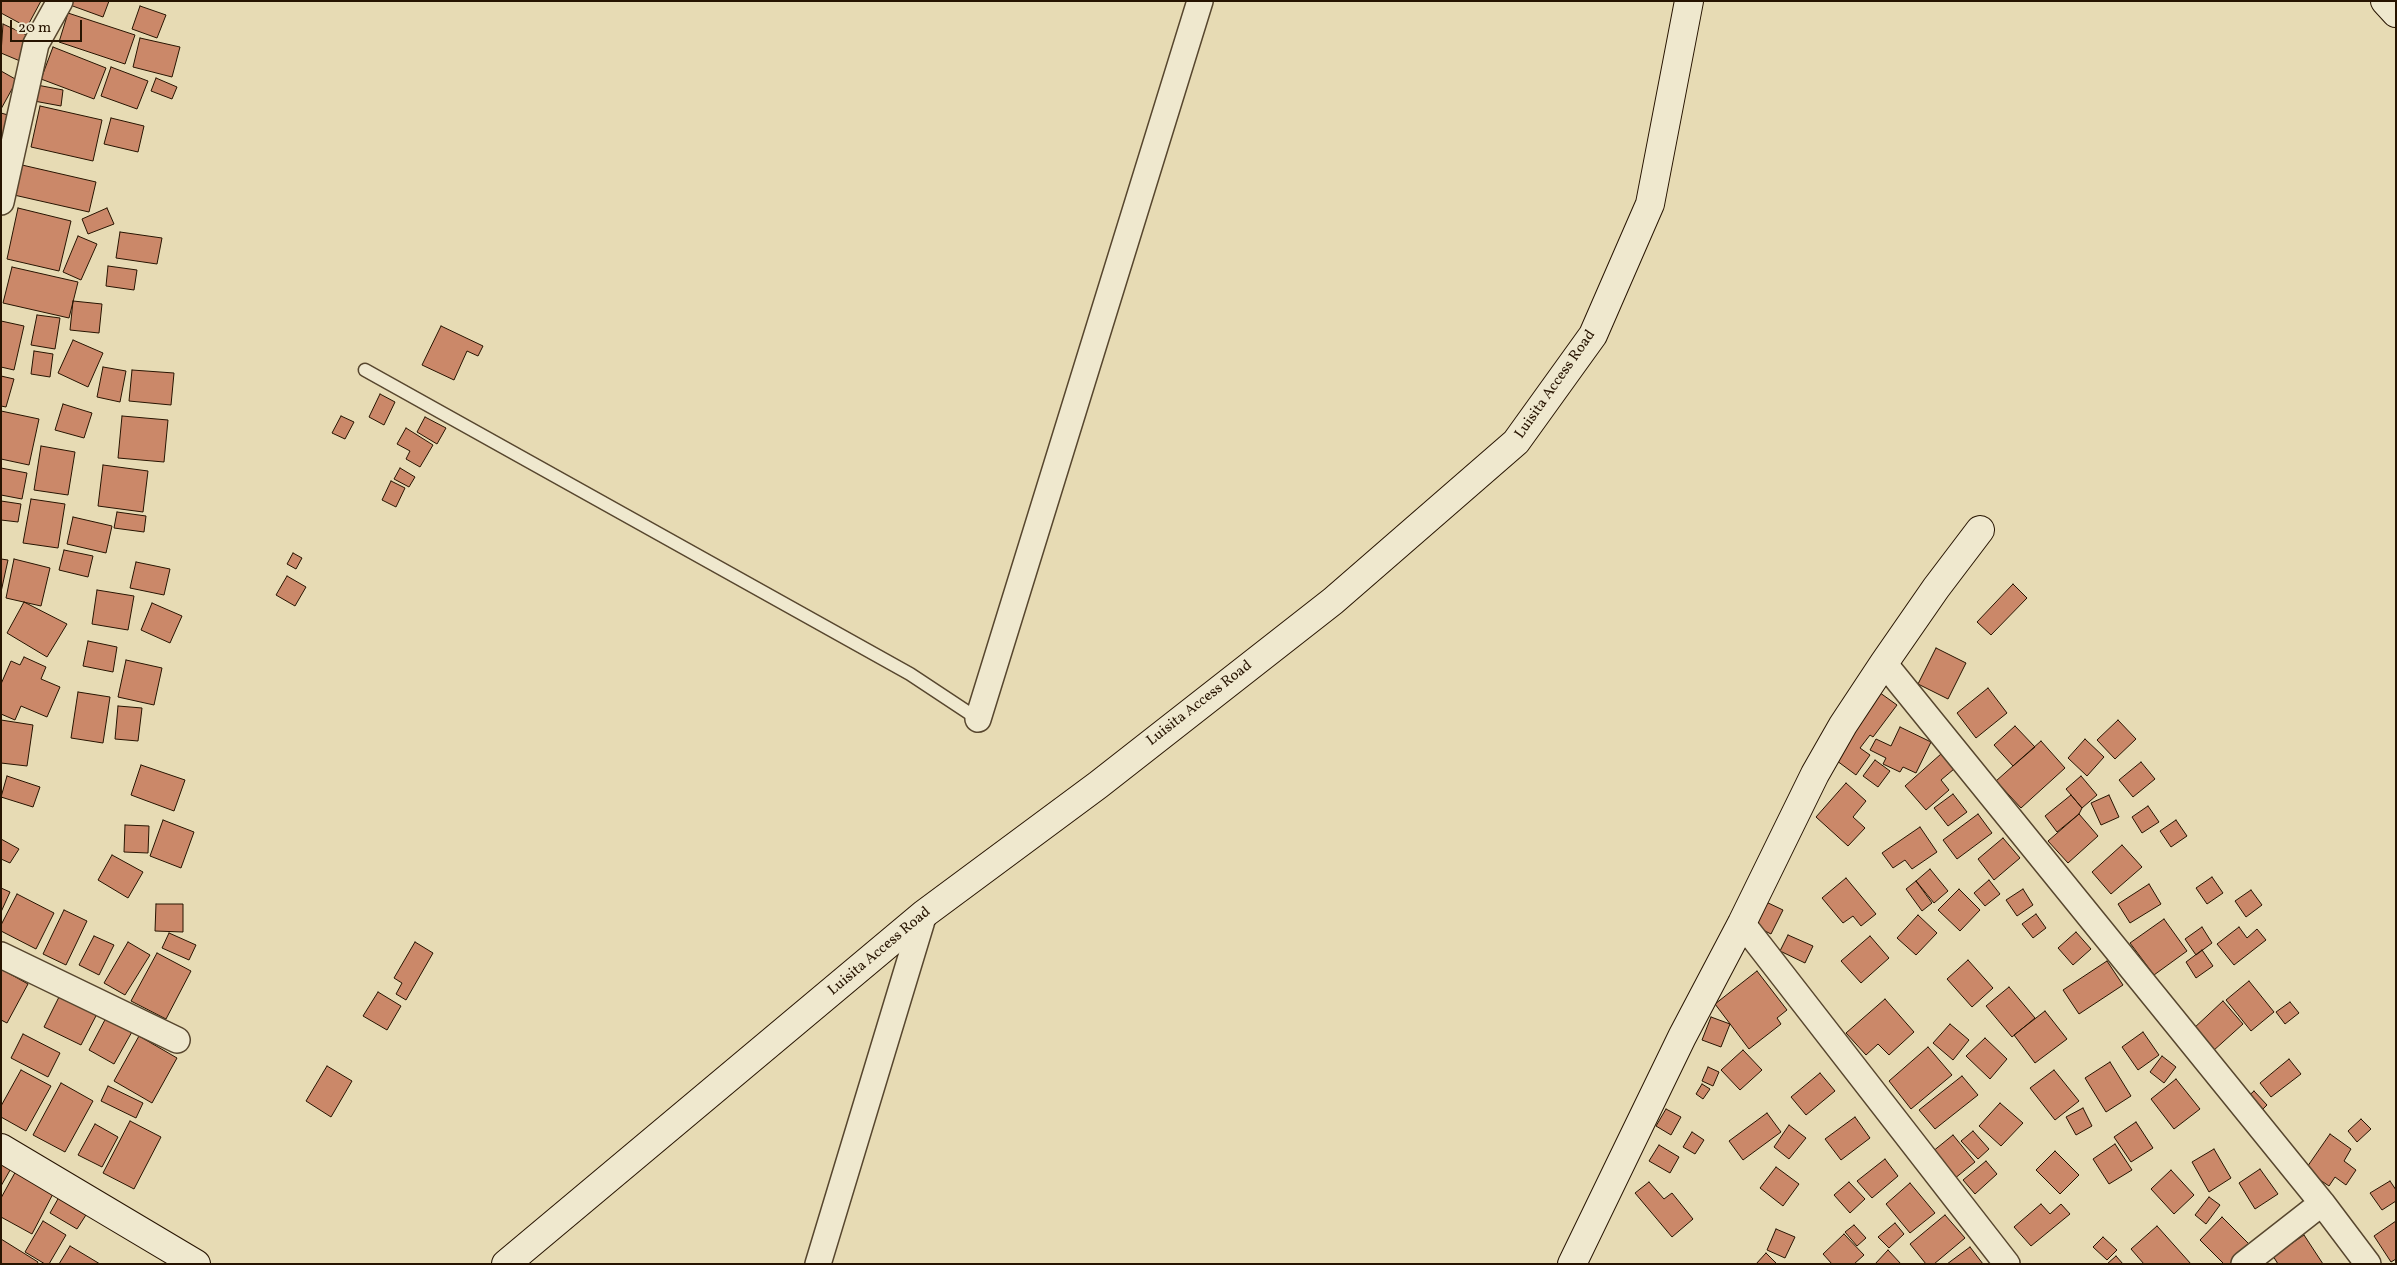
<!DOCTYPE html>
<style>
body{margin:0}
#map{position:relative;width:2397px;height:1265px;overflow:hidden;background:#e7dbb4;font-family:Vollkorn,serif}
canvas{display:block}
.frame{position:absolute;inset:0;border:2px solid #271401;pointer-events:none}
.scale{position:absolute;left:10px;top:20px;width:72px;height:22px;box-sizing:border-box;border:2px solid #271401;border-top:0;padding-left:6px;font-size:15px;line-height:18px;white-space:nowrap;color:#271401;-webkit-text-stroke:4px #efe8ce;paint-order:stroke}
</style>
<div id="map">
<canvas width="2397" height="1265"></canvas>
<div class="frame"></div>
<div class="scale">20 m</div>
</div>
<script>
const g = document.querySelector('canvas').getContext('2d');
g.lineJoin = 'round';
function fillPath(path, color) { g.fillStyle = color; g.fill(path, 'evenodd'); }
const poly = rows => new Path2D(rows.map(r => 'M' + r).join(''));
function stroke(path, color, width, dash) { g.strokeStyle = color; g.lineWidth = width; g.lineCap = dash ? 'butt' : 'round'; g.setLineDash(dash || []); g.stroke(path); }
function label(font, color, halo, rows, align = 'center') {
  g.font = font + ' Vollkorn,serif'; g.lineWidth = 4; g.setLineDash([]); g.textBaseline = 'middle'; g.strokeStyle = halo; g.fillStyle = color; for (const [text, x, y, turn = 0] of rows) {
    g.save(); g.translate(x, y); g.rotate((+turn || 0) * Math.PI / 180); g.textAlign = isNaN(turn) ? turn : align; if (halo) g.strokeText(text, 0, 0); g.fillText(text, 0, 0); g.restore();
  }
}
const building = poly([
 [1,1,41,1,27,27,1,13,1,1],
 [71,1,109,1,103,17,70,5,71,1],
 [140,6,166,15,157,38,132,29,140,6],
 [68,13,135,35,125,64,59,42,68,13],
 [3,24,31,37,20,61,1,53,3,24],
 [140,38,180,47,172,77,133,67,140,38],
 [53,47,106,68,94,99,41,79,53,47],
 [111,67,148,81,137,109,101,96,111,67],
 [1,71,17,80,1,109,1,71],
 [156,78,177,87,172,99,151,91,156,78],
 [37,85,63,90,61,106,34,101,37,85],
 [40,106,102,120,93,161,31,147,40,106],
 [1,113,15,117,1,164,1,113],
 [111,118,144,126,138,152,104,144,111,118],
 [22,165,96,182,89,212,14,195,22,165],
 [18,208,71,221,59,271,7,259,18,208],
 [107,208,114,224,88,234,82,219,107,208],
 [120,232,162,238,157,264,116,258,120,232],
 [78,236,97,244,81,280,63,272,78,236],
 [108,266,137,270,134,290,106,286,108,266],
 [12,267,78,282,69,318,3,303,12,267],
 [73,301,102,304,99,333,70,330,73,301],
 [37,315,60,318,55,349,31,345,37,315],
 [1,321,24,326,14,370,1,367,1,321],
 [441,326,483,346,478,356,467,351,454,380,422,365,441,326],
 [73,340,103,353,88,387,58,373,73,340],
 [34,351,53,354,50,377,31,374,34,351],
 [103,367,126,371,120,402,97,397,103,367],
 [132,370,174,373,171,405,129,401,132,370],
 [1,376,14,379,6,407,1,406,1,376],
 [380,394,395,402,384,425,369,417,380,394],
 [63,404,92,413,84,438,55,430,63,404],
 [1,411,39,419,29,465,1,459,1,411],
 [122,416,168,420,164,462,118,458,122,416],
 [341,416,354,422,345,439,332,433,341,416],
 [425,417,446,428,437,444,417,432,425,417],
 [406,428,433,445,420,467,406,459,410,451,397,444,406,428],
 [41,446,75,452,68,495,34,490,41,446],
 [103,465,148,471,143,512,98,506,103,465],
 [1,468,27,473,22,499,1,495,1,468],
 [400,468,415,477,409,487,394,479,400,468],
 [391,481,405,488,396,507,382,500,391,481],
 [31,499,65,504,58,548,23,543,31,499],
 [1,501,21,504,18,522,1,520,1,501],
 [117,512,146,516,144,532,114,528,117,512],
 [73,517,112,526,106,553,67,544,73,517],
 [64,550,93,556,88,577,59,570,64,550],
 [293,553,302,558,296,569,287,564,293,553],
 [1,559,8,560,1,592,1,559],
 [14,559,50,568,41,606,6,598,14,559],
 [136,562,170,569,164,595,130,588,136,562],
 [287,576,306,587,295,606,276,595,287,576],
 [2013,584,2027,598,1991,635,1977,622,2013,584],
 [97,590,134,596,128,630,92,624,97,590],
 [24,602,67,624,47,657,7,633,24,602],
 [152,603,182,616,170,643,141,630,152,603],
 [88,641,117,647,113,672,83,666,88,641],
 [1936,648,1966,663,1948,699,1918,684,1936,648],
 [24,657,46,667,41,679,60,687,47,717,21,706,15,720,1,714,1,684,11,661,20,665,24,657],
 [126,660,162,668,154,705,118,697,126,660],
 [1988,688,2007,713,1976,738,1957,713,1988,688],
 [1876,690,1897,705,1873,737,1870,735,1860,748,1870,755,1856,775,1829,755,1876,690],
 [78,692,110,697,103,743,71,738,78,692],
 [118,706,142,708,138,741,115,739,118,706],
 [1,720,33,725,27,766,1,763,1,720],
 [2118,720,2136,739,2115,759,2097,740,2118,720],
 [2015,726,2035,747,2013,766,1994,745,2015,726],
 [1900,727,1931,742,1916,773,1903,767,1900,772,1883,764,1886,758,1870,750,1876,739,1891,746,1900,727],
 [2085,739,2104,757,2087,776,2068,758,2085,739],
 [2041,741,2065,768,2021,808,1996,781,2041,741],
 [1941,754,1954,769,1941,780,1949,790,1926,810,1905,786,1941,754],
 [1875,760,1890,771,1878,787,1863,776,1875,760],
 [2141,762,2155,779,2133,797,2119,780,2141,762],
 [141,765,185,780,174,811,131,795,141,765],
 [7,776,40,787,33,807,1,797,7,776],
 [2081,776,2097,795,2082,808,2066,789,2081,776],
 [1846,783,1866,801,1853,817,1865,828,1848,846,1816,817,1846,783],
 [1953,794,1967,812,1948,826,1934,808,1953,794],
 [2071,795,2082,808,2079,814,2057,832,2045,816,2071,795],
 [2109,795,2119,817,2101,825,2091,803,2109,795],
 [2148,806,2159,822,2142,833,2132,817,2148,806],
 [1978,814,1992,833,1957,859,1943,840,1978,814],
 [2079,814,2098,836,2068,863,2048,841,2079,814],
 [163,820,194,832,181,868,150,856,163,820],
 [2176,820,2187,836,2171,847,2160,831,2176,820],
 [125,825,149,826,148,853,124,852,125,825],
 [1920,827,1937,852,1912,869,1905,860,1893,868,1882,853,1920,827],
 [2003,838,2020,858,1994,880,1978,859,2003,838],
 [1,839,19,849,10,863,1,859,1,839],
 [2122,845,2142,867,2111,894,2092,872,2122,845],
 [112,855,143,872,128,898,98,880,112,855],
 [1930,869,1948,891,1934,903,1916,881,1930,869],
 [2212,877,2223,893,2207,904,2196,888,2212,877],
 [1846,878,1876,914,1861,926,1853,916,1843,923,1822,898,1846,878],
 [1989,880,2000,894,1985,906,1974,893,1989,880],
 [1916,881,1932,903,1922,911,1906,889,1916,881],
 [2149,884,2161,904,2130,923,2118,904,2149,884],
 [1,888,10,892,1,912,1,888],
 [1959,889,1980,910,1960,931,1938,910,1959,889],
 [2023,889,2033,905,2017,916,2006,900,2023,889],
 [2251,890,2262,905,2246,917,2235,901,2251,890],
 [17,894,54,913,36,949,1,931,1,925,17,894],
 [1764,901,1783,910,1771,934,1753,925,1764,901],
 [156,904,183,904,183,932,155,931,156,904],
 [64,910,87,921,66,965,43,954,64,910],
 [2036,914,2046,928,2033,938,2022,924,2036,914],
 [1918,915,1937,933,1916,955,1897,938,1918,915],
 [2164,919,2187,951,2154,975,2130,943,2164,919],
 [2202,927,2212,943,2196,955,2185,939,2202,927],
 [2239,927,2247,938,2257,929,2266,940,2234,965,2217,944,2239,927],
 [2076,932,2091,949,2073,965,2058,948,2076,932],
 [169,933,196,945,189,960,162,948,169,933],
 [1788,935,1813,946,1805,963,1780,951,1788,935],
 [94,936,114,945,99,975,79,965,94,936],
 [1870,936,1889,958,1861,983,1841,961,1870,936],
 [128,942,150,955,125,995,104,983,128,942],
 [415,942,433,953,406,1000,396,994,402,983,394,978,415,942],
 [2202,950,2213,966,2196,978,2186,962,2202,950],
 [157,953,191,971,166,1019,131,1001,157,953],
 [1968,960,1993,988,1972,1007,1947,979,1968,960],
 [2107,961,2123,985,2079,1014,2063,990,2107,961],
 [1,969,28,984,7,1023,1,1020,1,969],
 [1757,971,1787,1010,1777,1018,1781,1024,1749,1049,1715,1004,1757,971],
 [2249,981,2274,1012,2251,1031,2226,1000,2249,981],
 [2009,987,2035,1018,2012,1037,1986,1006,2009,987],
 [62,991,99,1010,81,1045,44,1027,62,991],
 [378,992,401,1006,387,1030,363,1016,378,992],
 [1885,999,1914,1032,1889,1055,1878,1044,1866,1055,1846,1033,1885,999],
 [2223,1001,2243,1024,2213,1051,2193,1029,2223,1001],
 [2290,1002,2299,1013,2285,1024,2276,1012,2290,1002],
 [2045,1011,2067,1039,2035,1063,2014,1035,2045,1011],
 [107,1016,133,1030,114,1064,89,1050,107,1016],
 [1711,1017,1730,1024,1721,1047,1702,1040,1711,1017],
 [1950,1024,1969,1040,1953,1060,1933,1043,1950,1024],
 [2143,1032,2159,1055,2138,1070,2122,1047,2143,1032],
 [23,1034,60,1053,48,1077,11,1058,23,1034],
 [139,1036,177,1058,152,1103,114,1081,139,1036],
 [1985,1038,2007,1059,1990,1079,1966,1056,1985,1038],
 [1928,1047,1952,1075,1911,1109,1889,1081,1928,1047],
 [1743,1050,1762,1070,1740,1090,1721,1070,1743,1050],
 [2162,1056,2176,1067,2164,1083,2150,1072,2162,1056],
 [2289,1059,2301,1074,2271,1097,2260,1083,2289,1059],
 [2110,1062,2131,1096,2106,1112,2085,1078,2110,1062],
 [327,1066,352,1081,331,1117,306,1101,327,1066],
 [1708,1067,1719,1072,1713,1086,1702,1081,1708,1067],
 [21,1070,51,1086,26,1131,1,1117,1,1106,21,1070],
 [2054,1070,2079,1101,2055,1120,2030,1088,2054,1070],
 [1820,1073,1835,1091,1806,1115,1791,1097,1820,1073],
 [1962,1076,1978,1095,1935,1129,1919,1110,1962,1076],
 [2176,1079,2200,1109,2174,1129,2151,1099,2176,1079],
 [61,1083,93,1101,65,1152,33,1135,61,1083],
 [1702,1084,1710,1089,1703,1099,1696,1094,1702,1084],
 [108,1086,143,1103,136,1118,101,1101,108,1086],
 [2254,1091,2267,1105,2256,1116,2242,1102,2254,1091],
 [2000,1103,2023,1123,2001,1146,1979,1126,2000,1103],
 [2083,1108,2092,1126,2076,1135,2066,1117,2083,1108],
 [1666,1109,1681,1117,1671,1135,1656,1126,1666,1109],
 [1767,1113,1781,1132,1743,1160,1729,1141,1767,1113],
 [1855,1117,1870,1138,1841,1160,1825,1139,1855,1117],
 [2361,1119,2371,1129,2357,1142,2348,1131,2361,1119],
 [130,1121,161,1137,134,1189,103,1173,130,1121],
 [2136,1122,2153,1148,2131,1162,2114,1137,2136,1122],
 [95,1124,118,1137,102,1167,78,1155,95,1124],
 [1789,1125,1806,1138,1789,1159,1774,1147,1789,1125],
 [1973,1131,1989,1149,1978,1159,1961,1141,1973,1131],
 [1692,1132,1704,1140,1695,1154,1683,1147,1692,1132],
 [2330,1134,2351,1149,2344,1161,2356,1170,2346,1185,2335,1177,2329,1186,2305,1170,2330,1134],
 [1953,1135,1975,1162,1954,1179,1932,1152,1953,1135],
 [2115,1144,2132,1170,2109,1184,2093,1159,2115,1144],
 [1659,1145,1679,1157,1670,1173,1649,1161,1659,1145],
 [2214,1149,2231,1178,2209,1192,2192,1162,2214,1149],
 [2055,1151,2079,1175,2060,1194,2036,1170,2055,1151],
 [1,1159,13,1165,1,1186,1,1159],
 [1885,1159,1898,1176,1872,1198,1857,1181,1885,1159],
 [1986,1161,1997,1174,1975,1194,1963,1180,1986,1161],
 [1776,1167,1799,1184,1783,1206,1760,1188,1776,1167],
 [17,1169,55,1190,32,1234,1,1217,1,1198,17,1169],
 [2260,1169,2278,1194,2255,1209,2239,1183,2260,1169],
 [2171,1170,2194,1195,2174,1214,2151,1189,2171,1170],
 [2390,1181,2396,1190,2396,1201,2382,1210,2370,1193,2390,1181],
 [1649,1182,1664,1199,1672,1193,1693,1219,1672,1237,1635,1193,1649,1182],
 [1849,1182,1865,1199,1850,1213,1834,1195,1849,1182],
 [1910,1183,1935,1213,1910,1233,1886,1204,1910,1183],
 [63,1190,91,1207,77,1229,50,1213,63,1190],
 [2209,1197,2220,1205,2206,1224,2195,1215,2209,1197],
 [2041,1204,2050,1214,2061,1204,2070,1214,2031,1246,2014,1227,2041,1204],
 [1945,1215,1965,1238,1934,1264,1926,1264,1910,1244,1945,1215],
 [2222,1217,2250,1245,2231,1264,2224,1264,2200,1240,2222,1217],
 [43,1221,66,1235,49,1264,45,1264,25,1252,43,1221],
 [2396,1221,2396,1259,2391,1262,2374,1236,2396,1221],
 [1895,1223,1904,1234,1889,1248,1878,1237,1895,1223],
 [1854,1225,1866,1238,1857,1246,1845,1232,1854,1225],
 [2157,1226,2191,1264,2144,1264,2131,1249,2157,1226],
 [1776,1229,1795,1237,1785,1258,1767,1250,1776,1229],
 [1844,1234,1864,1255,1854,1264,1832,1264,1823,1254,1844,1234],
 [2304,1235,2323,1264,2278,1264,2273,1256,2304,1235],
 [2103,1237,2117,1250,2107,1260,2093,1247,2103,1237],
 [1,1239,38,1262,37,1264,1,1264,1,1239],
 [70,1246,100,1264,59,1264,70,1246],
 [1970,1247,1983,1264,1947,1264,1970,1247],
 [1888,1250,1901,1264,1875,1264,1888,1250],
 [1766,1253,1777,1264,1756,1264,1766,1253],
 [2116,1256,2123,1264,2107,1264,2116,1256]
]);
const lane = poly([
 [365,370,910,674,978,719]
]);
const street = poly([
 [1,202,36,44,60,1],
 [1884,663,2322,1203,2368,1264],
 [978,719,1200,1],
 [1742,923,2007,1264],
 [1,955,177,1040],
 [818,1264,924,914],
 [2244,1264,2322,1203]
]);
const secondary = poly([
 [2385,1,2396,13],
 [1,1148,196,1264],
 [506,1264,924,914,1098,785,1333,601,1516,442,1593,335,1650,204,1689,1],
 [1572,1264,1682,1037,1742,923,1815,774,1843,725,1884,663,1936,588,1980,530]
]);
const streetNames = [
 ["Luisita Access Road",1556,385,-55],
 ["Luisita Access Road",1200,704,-38],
 ["Luisita Access Road",880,952,-40]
];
fillPath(building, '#cb8869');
stroke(building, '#271401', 1);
stroke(lane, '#57462e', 15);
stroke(street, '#57462e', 28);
stroke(secondary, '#271401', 30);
stroke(lane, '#efe8ce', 12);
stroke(street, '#efe8ce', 25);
stroke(secondary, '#efe8ce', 28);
label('15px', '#271401', '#efe8ce', streetNames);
</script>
